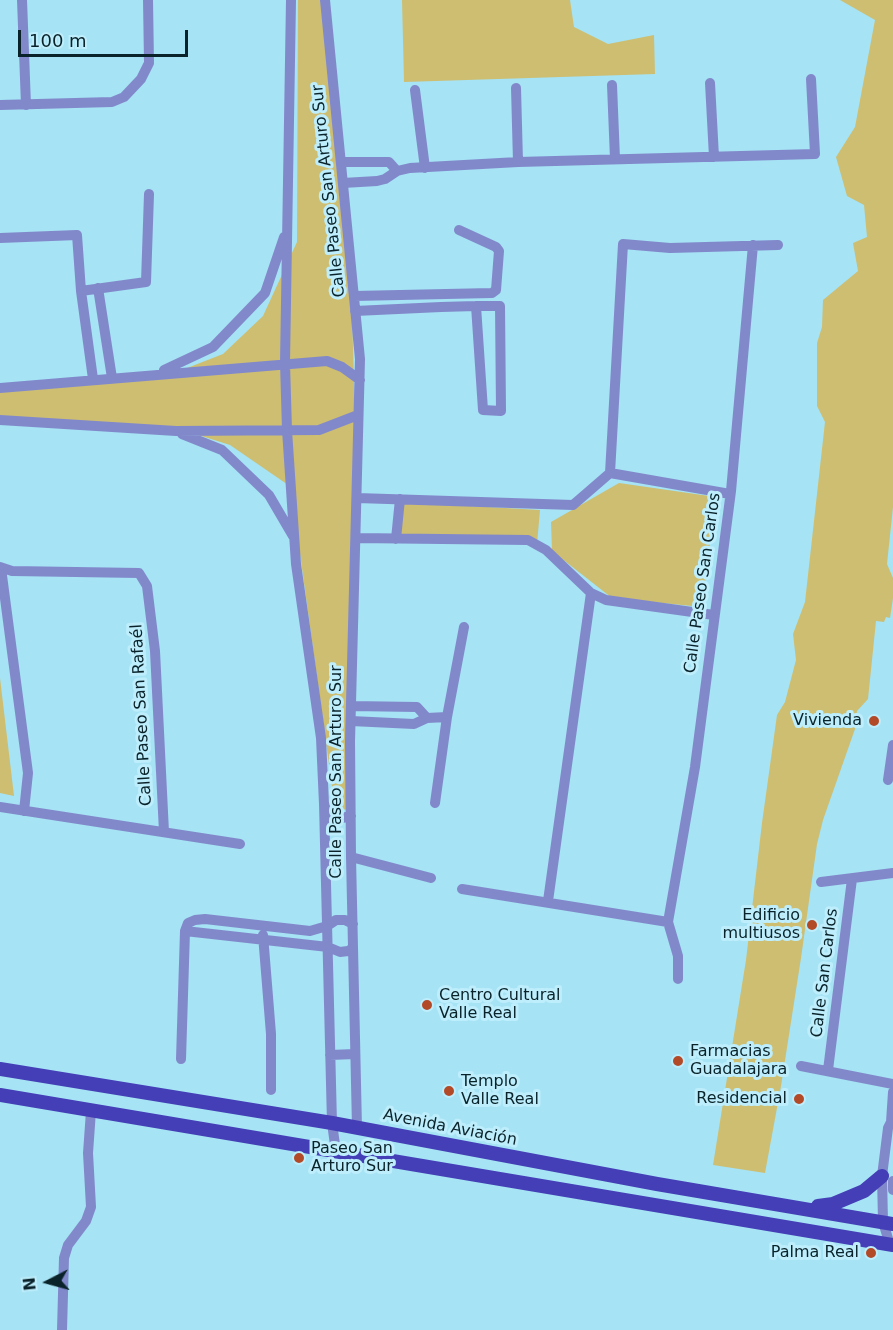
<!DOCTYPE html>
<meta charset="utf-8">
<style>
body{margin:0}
#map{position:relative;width:893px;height:1330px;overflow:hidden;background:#a6e3f4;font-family:"DejaVu Sans",sans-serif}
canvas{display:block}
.north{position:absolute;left:18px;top:1252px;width:60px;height:60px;-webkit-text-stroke:4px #beeefc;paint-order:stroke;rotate:264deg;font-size:16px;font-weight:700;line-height:24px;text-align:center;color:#0a232a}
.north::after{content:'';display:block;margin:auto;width:21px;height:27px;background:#0a232a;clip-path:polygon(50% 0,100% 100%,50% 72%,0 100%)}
.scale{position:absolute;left:18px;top:30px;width:170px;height:27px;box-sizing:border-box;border:3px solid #0a232a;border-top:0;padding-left:8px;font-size:18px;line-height:21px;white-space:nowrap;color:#0a232a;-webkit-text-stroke:4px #beeefc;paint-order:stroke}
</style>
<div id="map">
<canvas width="893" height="1330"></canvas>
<div class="north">N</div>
<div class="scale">100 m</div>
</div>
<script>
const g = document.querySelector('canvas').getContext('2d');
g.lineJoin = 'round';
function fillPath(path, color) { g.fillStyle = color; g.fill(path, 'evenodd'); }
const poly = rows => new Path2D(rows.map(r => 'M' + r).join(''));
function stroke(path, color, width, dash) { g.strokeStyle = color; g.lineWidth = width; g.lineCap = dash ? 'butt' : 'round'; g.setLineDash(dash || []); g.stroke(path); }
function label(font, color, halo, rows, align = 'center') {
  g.font = font + ' "DejaVu Sans",sans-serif'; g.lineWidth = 6; g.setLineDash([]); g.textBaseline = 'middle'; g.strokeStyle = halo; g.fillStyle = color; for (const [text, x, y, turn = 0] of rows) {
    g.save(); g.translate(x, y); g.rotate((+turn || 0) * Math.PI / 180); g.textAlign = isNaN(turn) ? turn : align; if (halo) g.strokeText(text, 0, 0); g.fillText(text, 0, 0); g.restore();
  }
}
const green = poly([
 [298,0,323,0,352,313,354,382,354,540,348,810,335,808,298,539,294,489,230,445,173,427,0,417,0,390,164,377,223,354,263,316,297,242],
 [402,0,570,0,574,27,608,44,654,35,655,74,404,82],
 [840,0,893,0,893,507,887,564,893,578,893,598,890,618,886,617,884,622,876,621,868,699,857,711,855,729,823,820,817,844,801,958,781,1086,765,1173,713,1165,746,960,762,823,777,715,785,702,796,660,793,634,805,602,825,422,817,406,817,343,822,327,823,300,858,271,853,243,867,237,864,205,847,196,836,157,855,127,875,20],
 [619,483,716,497,702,607,612,598,552,551,551,522],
 [401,502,540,510,537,544,398,536],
 [0,678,14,796,0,793]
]);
const minor = poly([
 [22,0,26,105],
 [291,0,285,363,287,430,296,564,321,738,324,804,332,1123,336,1152],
 [325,0,360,359,350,741,351,857,357,1128],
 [710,83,714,157],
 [612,85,615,159],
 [516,88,518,162],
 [415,90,425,168],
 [0,105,112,102,124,97,141,79,149,63,148,0],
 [341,162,389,162,397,171],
 [343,183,377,181,385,179,397,171,410,168,518,162,815,154,811,79],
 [0,238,77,235,81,291,93,379],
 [98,288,112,378],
 [81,291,146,282,149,194],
 [354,296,492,293,496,290,499,251,496,247,459,230],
 [355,311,441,307,476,306,500,306,501,411,483,410,476,306],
 [164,370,213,347,265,293,284,237],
 [0,388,327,361,342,367,360,380],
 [0,420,176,431,319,430,358,415],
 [182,434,222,450,269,495,293,536],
 [610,473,730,494],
 [357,498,573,505,610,473,623,244,670,248,778,245],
 [356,538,528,540,546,550,591,593,606,600,714,615],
 [396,539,400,499],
 [0,567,12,571,139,573,147,586,155,651,164,832],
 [1,568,28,773,24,811],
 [351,706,417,707,427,718],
 [351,721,414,724,427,718,447,717],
 [888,780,893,745],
 [435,803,447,717,464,627],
 [325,805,333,816,342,818,351,816],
 [0,807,240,844],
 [351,857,431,878],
 [821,882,893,873],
 [462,889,668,922],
 [548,901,591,593],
 [185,931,328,947,340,952,348,951,353,948],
 [263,935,271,1034,271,1090],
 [678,979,678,956,668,922,695,767,731,491,753,245],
 [330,1055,355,1054],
 [181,1059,185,931,188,923,195,920,205,919,310,931,327,926,336,920,345,920,353,924],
 [801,1066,893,1084],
 [828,1070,852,879],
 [893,1181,893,1190],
 [890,1245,883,1222,882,1176,888,1128,891,1122,893,1092],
 [62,1330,64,1258,68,1245,86,1221,91,1207,88,1153,91,1111]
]);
const major = poly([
 [0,1069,332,1123,657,1184,893,1224],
 [0,1095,893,1245],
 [818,1206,833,1204,864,1191,882,1176]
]);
const markers = [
 [874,721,6,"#b24a28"],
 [812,925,6,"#b24a28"],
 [427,1005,6,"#b24a28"],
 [678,1061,6,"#b24a28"],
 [449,1091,6,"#b24a28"],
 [799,1099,6,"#b24a28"],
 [299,1158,6,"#b24a28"],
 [871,1253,6,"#b24a28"]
];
const streetNames = [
 ["Calle Paseo San Arturo Sur",329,191,-96],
 ["Calle Paseo San Carlos",703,583,-82],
 ["Calle Paseo San Rafaél",142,715,-93],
 ["Calle Paseo San Arturo Sur",337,772,-90],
 ["Calle San Carlos",825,973,-83],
 ["Avenida Aviación",450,1128,11]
];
const poiNames = [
 ["Vivienda",862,721],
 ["Edificio",800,916],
 ["multiusos",800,934],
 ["Centro Cultural",439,996,"left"],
 ["Valle Real",439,1014,"left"],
 ["Farmacias",690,1052,"left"],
 ["Guadalajara",690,1070,"left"],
 ["Templo",461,1082,"left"],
 ["Valle Real",461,1100,"left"],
 ["Residencial",787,1099],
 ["Paseo San",311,1149,"left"],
 ["Arturo Sur",311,1167,"left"],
 ["Palma Real",859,1253]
];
fillPath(green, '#cdbe72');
stroke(minor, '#8289cb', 10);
stroke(major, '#443eb7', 14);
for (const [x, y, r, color] of markers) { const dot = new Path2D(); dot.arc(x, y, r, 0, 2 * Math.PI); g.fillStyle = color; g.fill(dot); stroke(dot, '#beeefc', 2); }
label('16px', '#0a232a', '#beeefc', streetNames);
label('16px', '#0a232a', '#beeefc', poiNames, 'right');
</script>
